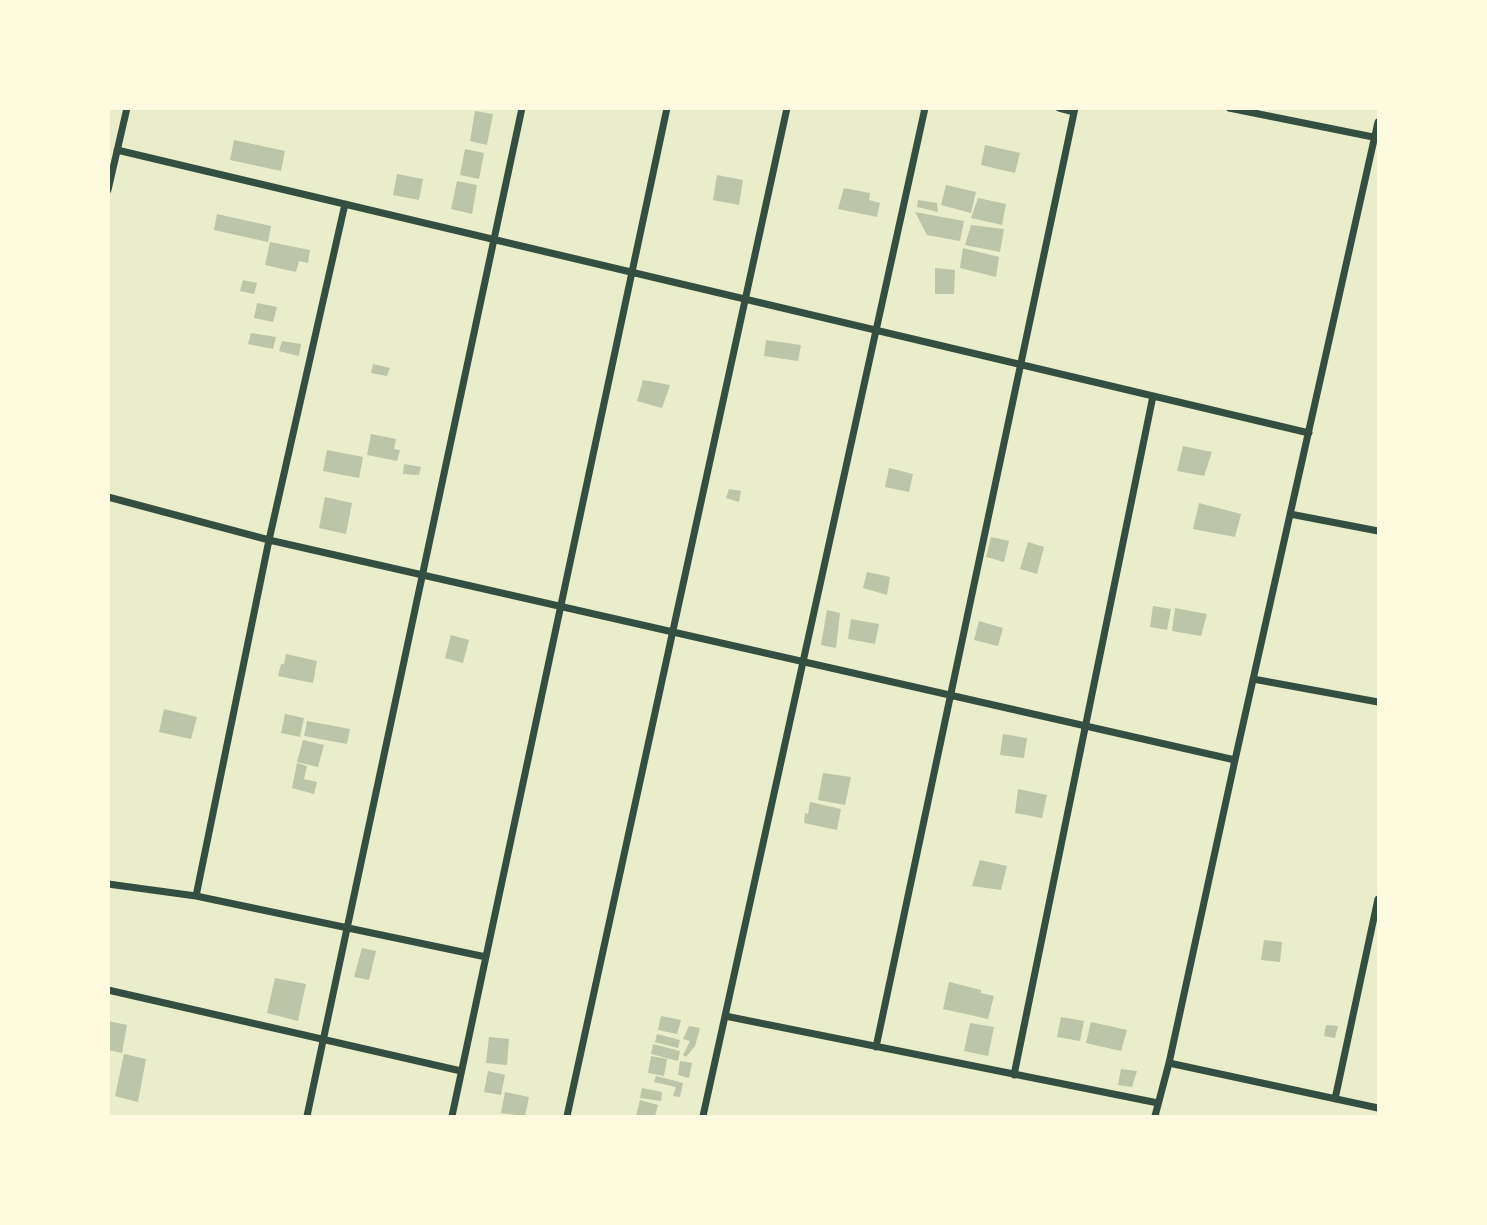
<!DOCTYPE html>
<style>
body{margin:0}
#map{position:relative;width:1487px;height:1225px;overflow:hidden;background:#e9edc9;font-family:"Nunito Sans",sans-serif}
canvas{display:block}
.frame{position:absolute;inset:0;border:110px solid #fefae0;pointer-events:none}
</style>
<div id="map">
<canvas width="1487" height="1225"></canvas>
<div class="frame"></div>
</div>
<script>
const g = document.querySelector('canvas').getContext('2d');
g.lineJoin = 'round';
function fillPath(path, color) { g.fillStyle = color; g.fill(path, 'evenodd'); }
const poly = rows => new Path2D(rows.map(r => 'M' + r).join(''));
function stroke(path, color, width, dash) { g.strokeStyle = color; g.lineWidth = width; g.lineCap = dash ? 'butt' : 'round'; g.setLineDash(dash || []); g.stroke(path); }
const building = poly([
 [475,111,493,114,487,145,470,141],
 [234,140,285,151,281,171,230,160],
 [985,145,1020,153,1015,173,981,165],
 [465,149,484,153,479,179,460,175],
 [397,174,423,179,419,200,393,195],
 [717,175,743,180,739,205,713,200],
 [457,181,477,185,472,214,451,209],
 [946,185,976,192,971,213,941,205],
 [844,188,870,193,869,200,880,203,877,217,838,209],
 [978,198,1006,204,1002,225,971,218],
 [918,200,937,203,938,212,917,207],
 [915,212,964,221,960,241,927,235],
 [217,214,271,226,268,242,214,230],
 [971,225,1004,229,1000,252,965,245],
 [270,242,310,250,308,263,299,261,296,272,265,265],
 [963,248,999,257,996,277,960,268],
 [935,268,955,270,954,294,935,294],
 [243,280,257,283,254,294,240,291],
 [257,303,277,307,273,322,254,318],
 [251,333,276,337,273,349,248,344],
 [766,340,801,345,798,361,764,356],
 [282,341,301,344,299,356,279,351],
 [373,364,390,368,387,376,371,373],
 [643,380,670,385,662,408,637,401],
 [371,434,396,439,394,449,400,450,397,461,367,455],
 [1183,446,1212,452,1204,476,1177,471],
 [327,450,363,457,359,478,323,471],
 [404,464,421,467,419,475,403,474],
 [889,468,913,474,909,492,885,487],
 [729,489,741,491,739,502,726,498],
 [325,497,352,503,346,534,319,528],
 [1199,503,1241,514,1235,537,1193,529],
 [991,537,1009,541,1004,562,986,557],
 [1028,542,1044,547,1037,574,1020,569],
 [867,572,890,577,887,595,863,588],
 [1153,606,1171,609,1167,630,1150,627],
 [1175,608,1207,614,1201,636,1172,631],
 [827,610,840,613,836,648,821,645],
 [851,619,879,624,875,644,848,639],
 [979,621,1003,628,998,646,974,640],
 [451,635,469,640,463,663,445,658],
 [286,654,317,661,313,683,278,676,281,664,284,664],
 [164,709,197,717,191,739,159,732],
 [285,714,304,718,300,737,281,733],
 [307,721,350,729,347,744,304,736],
 [1003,734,1027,738,1024,758,1000,755],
 [303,740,324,745,318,767,297,762],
 [297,763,307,766,304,779,317,782,314,794,292,788],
 [823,773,851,777,845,805,818,800],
 [1018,789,1047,795,1042,818,1015,813],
 [810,802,841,809,837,830,804,823,805,813,808,814],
 [980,860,1007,866,1001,890,972,886],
 [1264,940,1282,942,1280,962,1261,960],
 [362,948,376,951,369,980,354,977],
 [275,978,306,984,298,1021,267,1013],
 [949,982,981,990,981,993,994,996,988,1019,943,1009],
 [661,1016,681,1020,677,1034,658,1030],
 [1061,1017,1084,1021,1080,1041,1057,1037],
 [108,1021,127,1025,122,1053,108,1050],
 [1091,1022,1127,1030,1121,1051,1086,1043],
 [970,1023,994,1027,988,1056,964,1051],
 [1326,1025,1338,1026,1335,1038,1324,1036],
 [689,1026,700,1028,695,1046,686,1057,683,1055,690,1041,683,1039],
 [657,1034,680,1040,678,1048,655,1042],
 [489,1037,509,1039,507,1065,486,1063],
 [653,1044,680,1051,678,1061,651,1054],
 [124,1054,146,1059,138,1102,115,1096],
 [651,1056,667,1059,664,1076,648,1073],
 [680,1061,692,1063,689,1078,678,1075],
 [1121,1069,1137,1071,1132,1087,1118,1085],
 [488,1071,505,1075,501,1095,484,1092],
 [656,1076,683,1083,680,1097,673,1096,676,1087,654,1082],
 [642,1088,662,1092,661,1101,640,1098],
 [505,1092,529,1097,525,1116,501,1113],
 [640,1100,658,1105,655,1116,636,1116]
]);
const minor = poly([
 [1059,108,1074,112],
 [1229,108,1378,138],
 [117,150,1309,433],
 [108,190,127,108],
 [108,497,269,540,1235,760],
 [1290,514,1378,531],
 [1253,679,1378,702],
 [108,884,196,896,486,957],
 [196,896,269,540,345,204],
 [108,990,461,1071],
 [725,1016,1158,1103],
 [876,1047,1075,108],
 [1169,1063,1378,1108],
 [1014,1075,1153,396],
 [1335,1099,1378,899],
 [307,1116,522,108],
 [452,1116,667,108],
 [567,1116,787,108],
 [703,1116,925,108],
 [1155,1116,1169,1063,1235,760,1378,122]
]);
fillPath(building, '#bcc5a7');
stroke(minor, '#344e41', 7);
</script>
